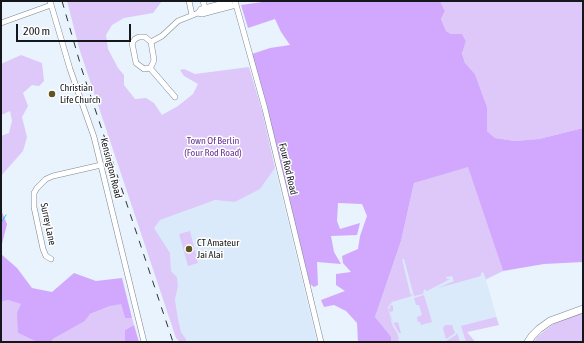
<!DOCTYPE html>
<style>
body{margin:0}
#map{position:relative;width:584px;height:343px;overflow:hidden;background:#e9f3fd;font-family:"Asap Condensed",sans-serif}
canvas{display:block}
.frame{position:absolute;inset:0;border:2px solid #14171b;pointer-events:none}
.scale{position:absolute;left:16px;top:24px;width:115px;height:18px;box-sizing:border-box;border:2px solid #14171b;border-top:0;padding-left:5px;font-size:12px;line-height:14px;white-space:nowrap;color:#14171b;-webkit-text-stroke:3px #fff;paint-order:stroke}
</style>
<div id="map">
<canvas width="584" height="343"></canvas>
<div class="frame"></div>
<div class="scale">200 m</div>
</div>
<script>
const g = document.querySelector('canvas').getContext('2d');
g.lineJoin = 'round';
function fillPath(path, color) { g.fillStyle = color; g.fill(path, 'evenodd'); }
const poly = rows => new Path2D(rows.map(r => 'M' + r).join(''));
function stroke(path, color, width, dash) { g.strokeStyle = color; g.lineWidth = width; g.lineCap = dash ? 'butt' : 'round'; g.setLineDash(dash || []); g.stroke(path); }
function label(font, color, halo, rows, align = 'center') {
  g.font = font + ' "Asap Condensed",sans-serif'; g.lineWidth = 3; g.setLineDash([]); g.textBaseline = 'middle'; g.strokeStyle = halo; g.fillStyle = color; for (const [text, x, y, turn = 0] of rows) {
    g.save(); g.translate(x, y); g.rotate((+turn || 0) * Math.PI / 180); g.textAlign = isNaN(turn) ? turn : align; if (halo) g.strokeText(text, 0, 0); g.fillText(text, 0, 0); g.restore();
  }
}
const built = poly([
 [468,166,503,271,486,280,499,325,467,332,476,342,391,342,390,337,375,317,390,275],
 [275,168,317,342,186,342,186,339,181,332,178,319,175,300,178,286,177,277,171,272,170,253,153,228,160,220,215,200,235,202,260,189]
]);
const green = poly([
 [67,1,162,1,153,13,124,18,112,25,106,35,108,49,118,68,124,75,124,85,135,99,146,98,154,103,162,115,178,106,193,94,198,84,184,76,180,70,184,69,195,74,249,67,262,111,275,168,260,189,235,202,215,200,160,220,154,228,170,253,171,271,177,277,178,286,175,300,178,319,181,332,186,339,186,342,180,342,176,338,80,51],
 [440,1,583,1,583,128,539,139,515,141,495,138,487,131,487,107,475,74,465,63,462,52,466,41,462,34,451,34,446,31,441,19,445,11],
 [21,55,42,63,44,81,39,86,32,85,23,93,28,106,22,117,27,137,23,151,1,176,1,136,9,133,12,121,10,111,1,115,1,64],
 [468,166,503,271,486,279,483,272,481,273,481,276,438,288,454,281,452,276,446,277,447,279,450,279,427,291,424,289,423,294,414,296,404,259,402,259,410,293,410,295,411,293,412,296,392,302,388,307,392,324,398,335,399,342,391,342,390,337,375,317,401,241,414,183],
 [190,231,198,263,188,266,179,234],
 [424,295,432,322,421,325,420,322,418,322,417,317,422,315,419,305,416,305,414,298],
 [8,300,22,304,18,333,37,342,1,342,1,302],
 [121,303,125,318,132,318,134,325,125,330,126,342,51,342,53,339,85,321,90,314,110,306],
 [391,305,393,306,393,311,390,312,393,323,398,322,401,333,399,333,392,321,389,309],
 [583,313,583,342,534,342,537,337,557,321],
 [496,317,499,325,467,332,475,342,466,342,461,326],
 [445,325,452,325,455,333,446,339,443,328],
 [457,333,460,342,446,342,446,341,456,335]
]);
const forest = poly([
 [269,1,440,1,445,11,441,19,446,31,451,34,462,34,466,41,462,53,465,63,475,74,487,107,487,131,495,138,515,141,539,139,583,128,583,262,544,264,503,271,468,167,414,183,401,241,375,317,391,337,391,342,358,342,357,323,346,311,334,305,324,307,321,300,345,291,336,285,336,274,351,272,343,263,342,256,358,249,360,236,367,216,362,204,338,203,337,221,340,229,360,223,357,235,331,236,334,252,341,264,317,262,318,285,314,287,310,284,252,54,270,48,290,45,281,32,275,19,248,28,241,5],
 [1,210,7,224,1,248],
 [1,254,17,268,32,288,52,292,74,273,96,281,122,278,132,318,125,318,121,304,110,306,90,314,85,321,53,339,51,342,37,342,18,333,17,313,21,304,8,300,1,302],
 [134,325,139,342,125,342,125,330]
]);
const stream = poly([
 [1,223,6,215]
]);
const minor = poly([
 [50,1,70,69,94,137,144,342],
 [189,1,192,15],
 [203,1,205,8],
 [231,1,201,9,198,13,202,14,236,5],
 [235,1,265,109,321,342],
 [1,23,51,5],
 [151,42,154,60,152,65,150,68,144,69,136,63,132,43,135,39,139,37,145,37,151,42,162,36,178,21,198,13],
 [150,68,175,97],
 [51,259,46,256,43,249,34,207,34,193,37,188,46,179,53,176,101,165]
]);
const major = poly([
 [528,342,532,336,539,329,550,321,583,309]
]);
const rail = poly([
 [62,1,82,70,173,342]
]);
const markers = [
 [52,94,4,"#5f5622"],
 [189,249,4,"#5f5622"]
];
const poiNames = [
 ["Christian",60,88],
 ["Life Church",60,100],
 ["CT Amateur",197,243],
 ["Jai Alai",197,255]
];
const parkNames = [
 ["Town Of Berlin",213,141],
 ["(Four Rod Road)",213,153]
];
const streetNames = [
 ["Kensington Road",111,168,76],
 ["Four Rod Road",288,169,77],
 ["Surrey Lane",48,224,78]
];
fillPath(built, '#daeafa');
fillPath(green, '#dec7f9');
fillPath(forest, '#d1a8fd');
stroke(stream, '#2fccc2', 1);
stroke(minor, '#7e8790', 6);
stroke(major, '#7e8790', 8);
stroke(minor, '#fff', 5);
stroke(major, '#fff', 7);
stroke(rail, '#2e3237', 1, [7, 7]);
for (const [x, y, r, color] of markers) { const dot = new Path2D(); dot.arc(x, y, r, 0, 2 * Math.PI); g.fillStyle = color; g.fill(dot); stroke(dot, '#fff', 1.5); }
label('10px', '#14171b', '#fff', poiNames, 'left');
label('10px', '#6a3596', '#fff', parkNames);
label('10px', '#14171b', '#fff', streetNames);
</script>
